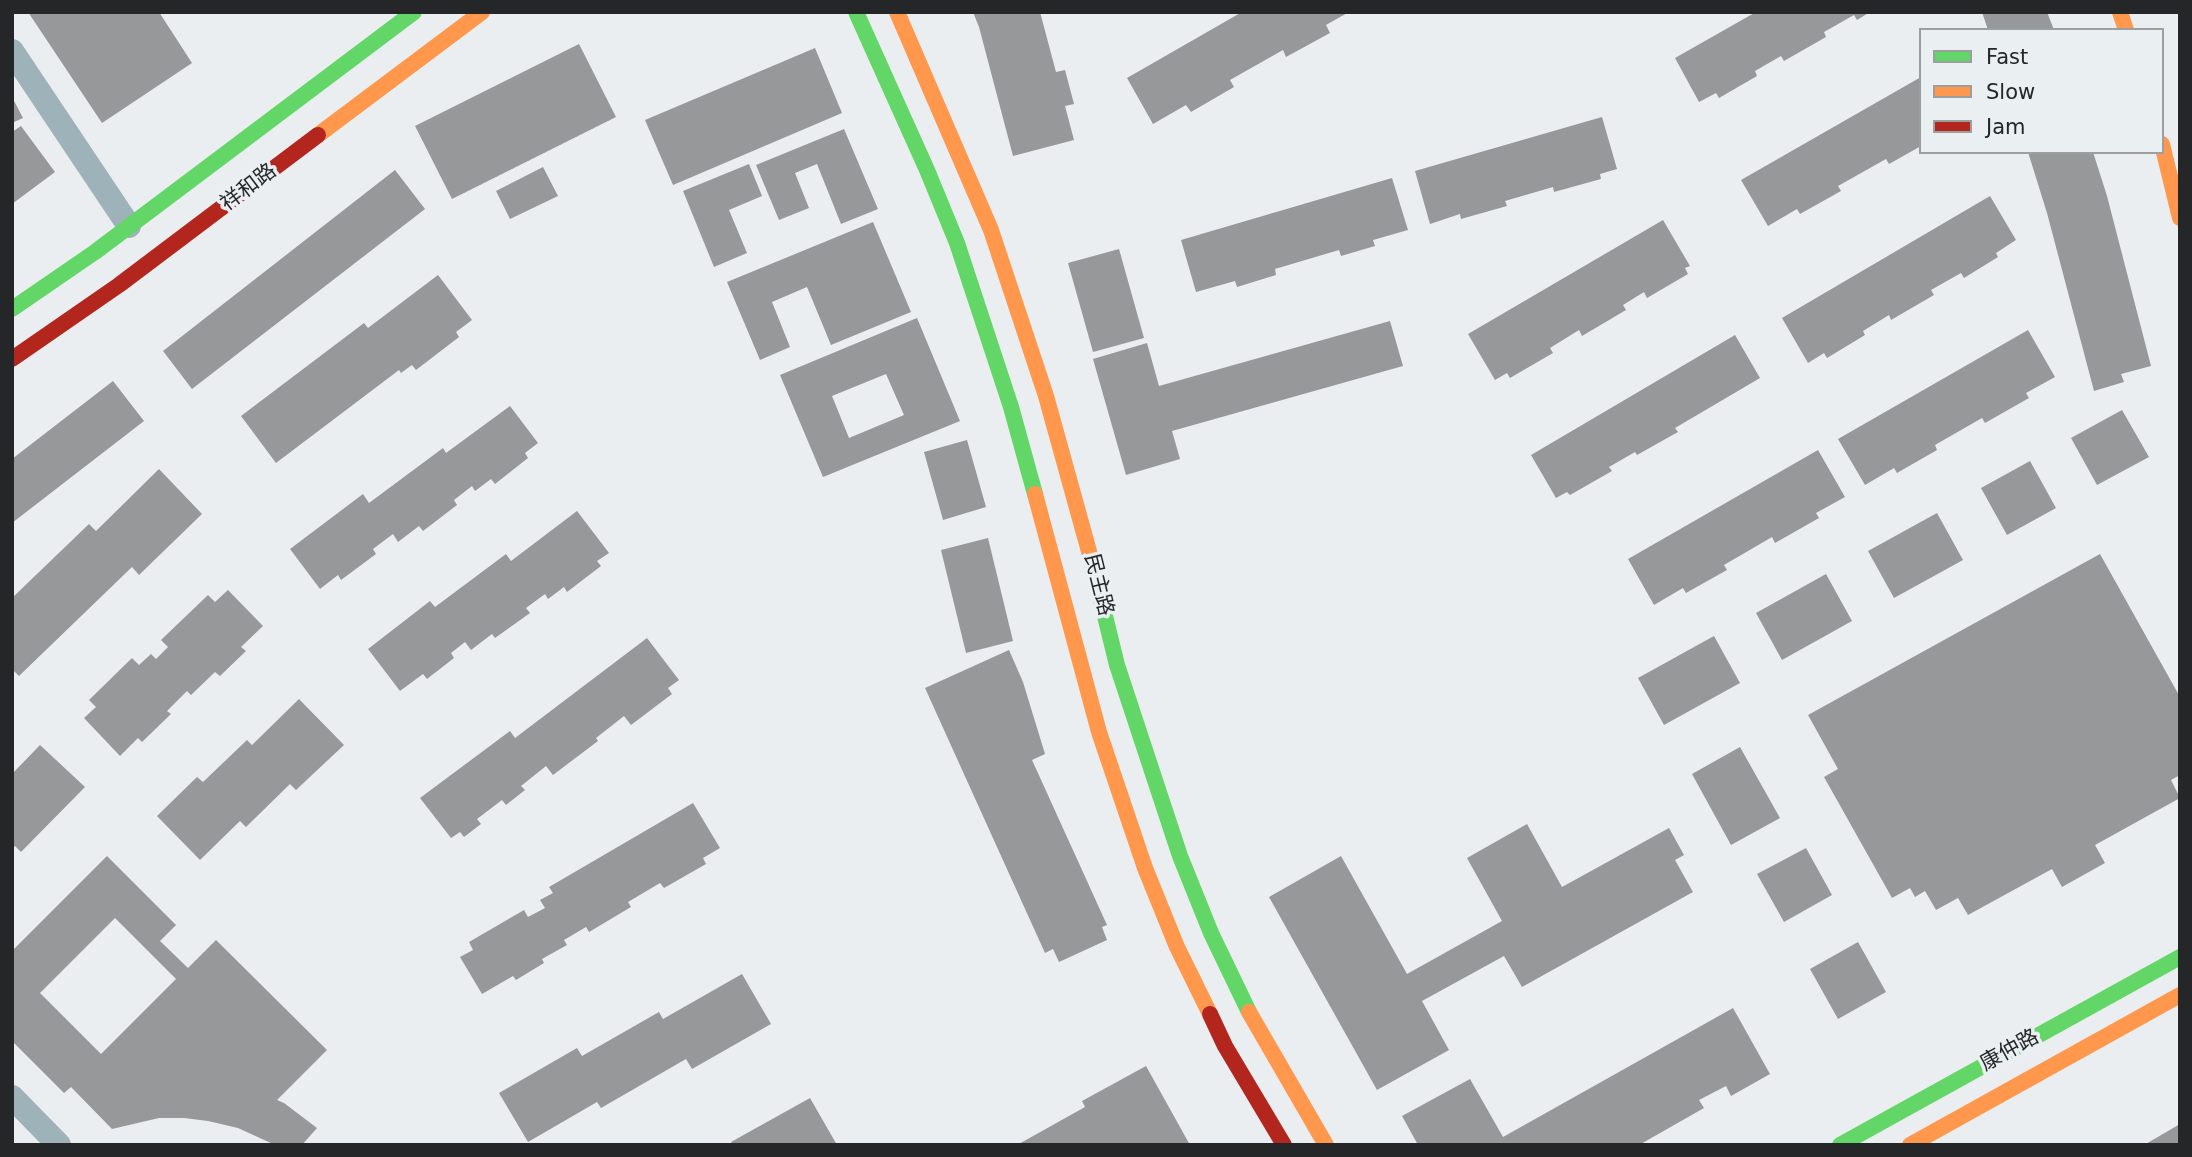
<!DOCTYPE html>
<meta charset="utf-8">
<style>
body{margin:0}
#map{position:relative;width:2192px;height:1157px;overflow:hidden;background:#ebeef0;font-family:"DejaVu Sans",sans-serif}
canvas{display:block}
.frame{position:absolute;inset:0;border:14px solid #242627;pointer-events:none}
.legend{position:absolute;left:1919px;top:28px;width:245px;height:126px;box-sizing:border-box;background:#eaeff1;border:2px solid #9b9fa0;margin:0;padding:9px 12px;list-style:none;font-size:21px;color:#242627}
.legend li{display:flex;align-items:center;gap:14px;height:35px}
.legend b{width:35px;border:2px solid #9b9fa0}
</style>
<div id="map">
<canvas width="2192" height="1157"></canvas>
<div class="frame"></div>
<ul class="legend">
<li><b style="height:9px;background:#63d668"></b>Fast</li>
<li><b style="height:9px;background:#ff974d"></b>Slow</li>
<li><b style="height:9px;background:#b3261e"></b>Jam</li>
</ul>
</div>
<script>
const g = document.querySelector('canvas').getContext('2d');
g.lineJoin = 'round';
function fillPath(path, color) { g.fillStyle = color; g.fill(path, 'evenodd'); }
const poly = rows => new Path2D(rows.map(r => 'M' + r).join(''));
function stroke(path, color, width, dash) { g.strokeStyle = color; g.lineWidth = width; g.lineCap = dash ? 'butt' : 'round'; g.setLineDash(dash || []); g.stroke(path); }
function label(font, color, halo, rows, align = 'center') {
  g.font = font + ' "DejaVu Sans","Noto Sans SC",sans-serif'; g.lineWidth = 7; g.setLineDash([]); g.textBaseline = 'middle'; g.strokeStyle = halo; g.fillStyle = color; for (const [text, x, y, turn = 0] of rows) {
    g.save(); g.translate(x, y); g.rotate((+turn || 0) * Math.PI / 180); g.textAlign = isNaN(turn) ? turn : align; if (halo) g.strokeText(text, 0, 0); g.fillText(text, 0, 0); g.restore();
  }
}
const building = poly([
 [28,12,159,12,192,63,102,123],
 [973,12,1040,12,1056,72,1065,70,1074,104,1065,106,1074,140,1013,156,979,27],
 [1242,12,1349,12,1326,25,1330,33,1286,57,1283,50,1230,80,1234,87,1191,112,1186,105,1153,124,1127,78],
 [1756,12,1870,12,1857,20,1854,15,1824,32,1826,37,1784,61,1781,56,1755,71,1757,76,1719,98,1716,93,1699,102,1675,58],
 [1982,12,2047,12,2054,30,1988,30],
 [579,44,616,117,452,199,415,126],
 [815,48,842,113,673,185,645,120],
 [1921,77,1921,146,1889,164,1886,159,1838,186,1841,191,1800,214,1797,209,1768,226,1741,180],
 [12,97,23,118,12,123],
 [1602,117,1617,169,1600,174,1601,179,1554,192,1553,187,1505,201,1507,206,1461,219,1460,214,1430,224,1415,171],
 [21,126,55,172,12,204,12,132],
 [844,129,878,209,841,224,817,164,795,173,809,208,779,220,756,165],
 [2028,152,2093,152,2107,196,2151,366,2121,374,2124,382,2094,391,2047,213],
 [749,164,762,196,729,210,747,253,714,267,683,191],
 [543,167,558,196,510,219,496,191],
 [395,170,425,209,192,389,163,351],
 [1392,178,1408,230,1373,240,1375,246,1341,256,1339,250,1275,269,1276,275,1237,287,1235,281,1196,292,1181,240],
 [1990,196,2016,240,1996,253,1998,257,1964,278,1961,273,1931,290,1934,295,1891,320,1889,315,1863,331,1865,335,1827,358,1824,353,1808,363,1782,318],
 [1663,220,1690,266,1685,268,1688,274,1647,298,1644,292,1623,305,1626,310,1582,336,1579,330,1550,348,1553,353,1510,378,1507,373,1495,380,1468,334],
 [873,222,911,312,831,345,807,287,772,302,790,347,760,360,727,282],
 [1119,249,1144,338,1093,352,1068,263],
 [438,275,472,320,456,332,459,337,416,370,412,365,401,373,399,370,276,463,241,416,364,323,368,328],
 [917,318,960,421,823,477,780,375],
 [886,374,904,415,849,438,832,396],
 [1390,321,1403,366,1172,431,1180,459,1126,475,1093,359,1147,343,1159,386],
 [2028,330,2055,377,2026,393,2029,398,1985,423,1982,418,1935,445,1937,450,1897,473,1894,468,1865,485,1838,439],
 [1735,335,1760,378,1675,428,1678,432,1637,455,1635,452,1609,467,1612,471,1570,495,1567,492,1556,498,1531,455],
 [113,381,144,421,12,523,12,459],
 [510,406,538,443,525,453,528,458,495,484,491,479,475,491,472,486,454,500,457,505,423,531,419,526,398,542,393,534,373,549,376,554,341,580,338,575,320,589,290,549,363,494,369,503,443,448,446,453],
 [2122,410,2149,457,2097,485,2071,438],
 [967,440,986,507,943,520,924,452],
 [1818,450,1845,497,1816,513,1819,518,1775,543,1772,537,1724,565,1727,570,1686,593,1683,588,1654,605,1628,559],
 [2030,461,2056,508,2007,535,1981,488],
 [159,469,202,514,139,575,132,567,19,676,12,669,12,598,89,524,96,531],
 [577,511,609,553,597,561,601,566,567,592,564,587,548,599,545,594,526,608,530,613,495,638,492,634,471,650,465,642,451,653,454,658,427,679,423,674,400,691,368,649,430,601,435,607,506,554,511,561],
 [1937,513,1963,560,1894,598,1868,551],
 [988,538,1013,641,966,653,941,550],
 [2100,554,2180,697,2180,775,2171,780,2180,798,2095,845,2105,863,2062,887,2052,869,1968,915,1958,898,1936,910,1925,891,1915,897,1910,888,1892,898,1824,777,1838,769,1808,715],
 [1826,574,1852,621,1782,660,1756,613],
 [228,590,263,626,241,647,246,651,220,676,215,672,191,695,187,691,167,711,171,714,142,742,138,738,120,756,84,718,96,707,89,700,132,658,139,665,151,654,156,659,168,647,161,640,208,595,215,602],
 [1714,636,1740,683,1664,725,1638,678],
 [647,638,679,680,668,688,672,694,631,725,624,716,596,738,598,741,553,775,546,766,521,786,525,790,506,805,502,800,477,819,481,824,464,837,460,832,451,838,420,798,510,731,515,738],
 [1009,650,1023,682,1045,754,1032,760,1107,925,1102,927,1107,940,1059,962,1053,949,1045,953,925,688],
 [299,699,344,745,296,790,290,784,246,827,240,821,200,860,157,816,197,777,203,782,247,740,252,745],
 [40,745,85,787,21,852,15,846,12,849,12,774],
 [1740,747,1780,818,1731,845,1692,774],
 [693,803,720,848,703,858,706,864,664,888,660,883,628,902,631,907,589,932,586,927,564,940,567,945,542,959,544,963,516,980,513,976,482,994,460,957,473,950,469,942,524,910,528,917,545,908,540,900,553,893,549,887],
 [1527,824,1562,887,1669,828,1684,855,1675,860,1693,892,1522,987,1504,956,1422,1001,1449,1050,1377,1090,1269,897,1341,856,1407,974,1502,921,1467,858],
 [1806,848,1832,895,1784,922,1757,874],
 [107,856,176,925,160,941,188,968,216,940,327,1050,277,1100,284,1103,317,1128,302,1145,275,1145,238,1128,208,1121,184,1118,159,1118,112,1129,71,1087,64,1093,12,1041,12,951],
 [115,918,176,979,101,1054,40,993],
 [1858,942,1886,992,1838,1019,1810,969],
 [742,974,771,1024,692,1069,686,1059,601,1108,597,1102,528,1142,499,1093,577,1048,582,1056,659,1012,663,1019],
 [1733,1008,1770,1074,1731,1096,1726,1086,1699,1100,1704,1108,1639,1145,1418,1145,1402,1116,1470,1079,1503,1137],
 [1146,1066,1190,1145,1017,1145,1085,1107,1082,1101],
 [810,1098,837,1145,733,1145,731,1142],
 [2180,1124,2180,1145,2144,1145]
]);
const street = poly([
 [12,51,129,226],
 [12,1097,59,1145]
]);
const fast = poly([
 [856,12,927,170,957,243,1011,407,1035,494],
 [12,309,95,252,414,12],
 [1090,555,1117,665,1180,856,1211,933,1249,1012],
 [1840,1145,2180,957]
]);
const slow = poly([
 [897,12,991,230,1046,396,1090,555],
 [2120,12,2126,30],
 [318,135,482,12],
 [2162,144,2180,218],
 [1035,494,1099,732,1145,868,1177,947,1210,1014],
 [1249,1012,1326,1145],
 [1910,1145,2180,995]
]);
const jam = poly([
 [12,359,119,285,318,135],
 [1210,1014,1225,1046,1284,1145]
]);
const streetNames = [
 ["祥和路",249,188,-37],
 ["民主路",1098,585,76],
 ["康仲路",2010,1051,-29]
];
fillPath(building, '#969899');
stroke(street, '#9db2b9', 24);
stroke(fast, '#63d668', 16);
stroke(slow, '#ff974d', 16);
stroke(jam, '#b3261e', 16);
label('21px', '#242627', '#eaeff1', streetNames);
</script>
